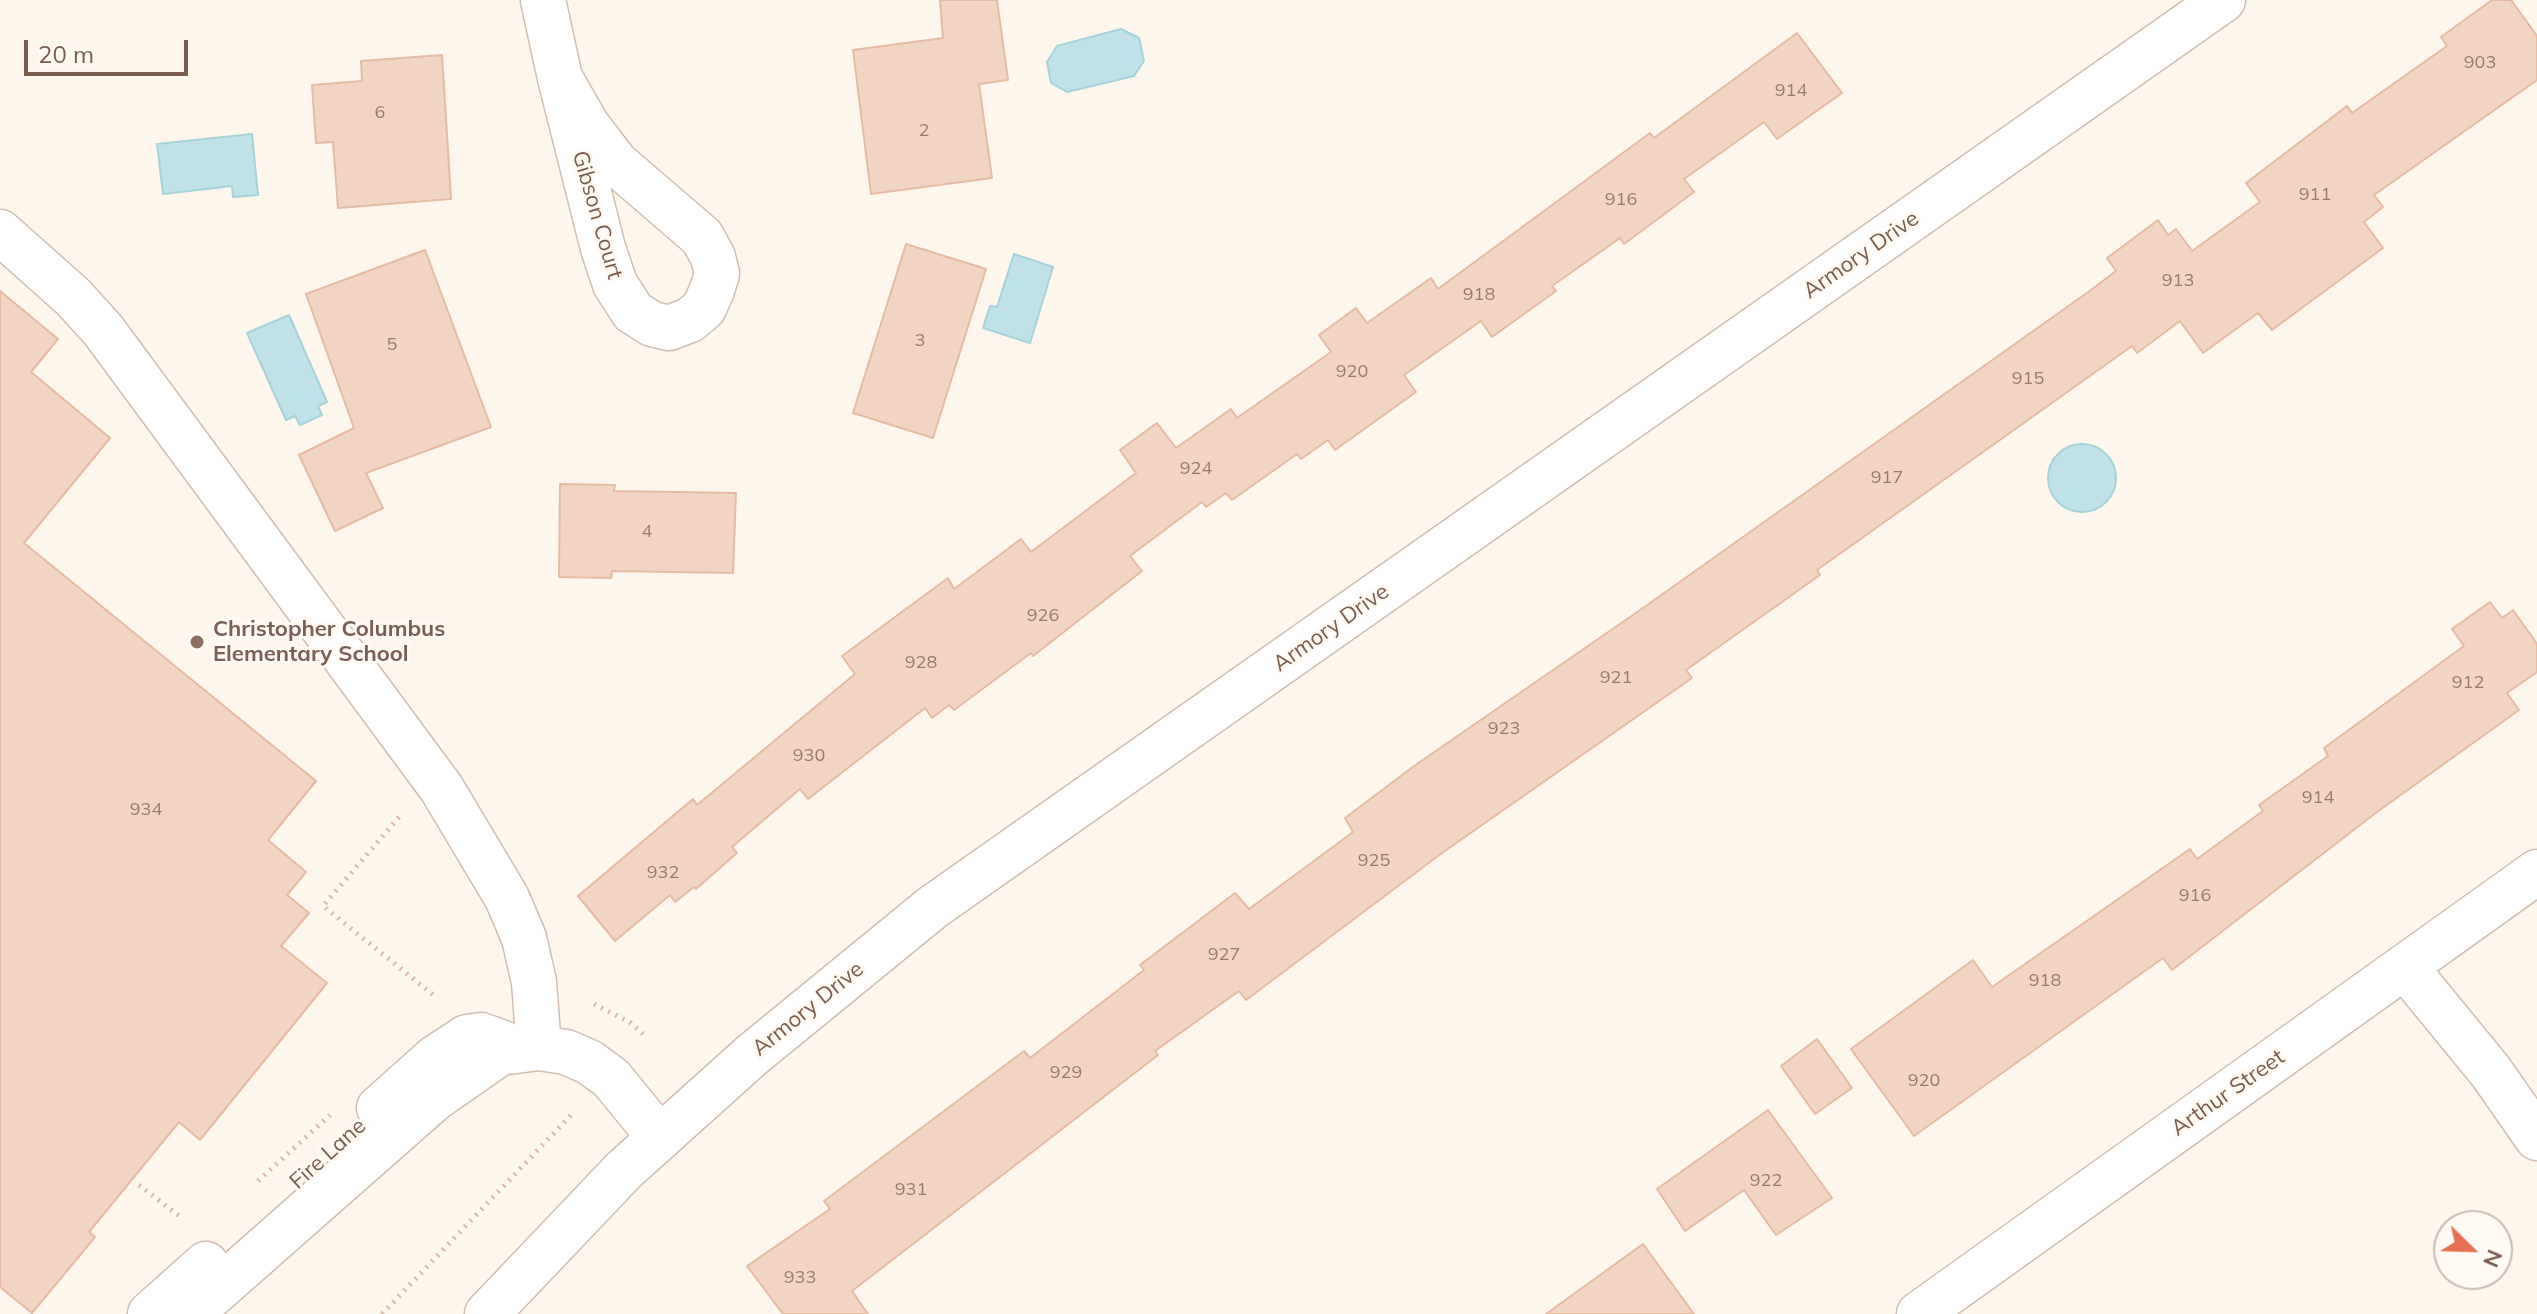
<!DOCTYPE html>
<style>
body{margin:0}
#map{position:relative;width:2537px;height:1314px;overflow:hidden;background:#fdf6ec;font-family:Mulish,sans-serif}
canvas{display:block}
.north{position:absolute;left:2433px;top:1210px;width:80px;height:80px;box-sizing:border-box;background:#fffaf3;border:2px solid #cabbb1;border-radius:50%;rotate:113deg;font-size:22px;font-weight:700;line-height:32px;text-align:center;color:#7a5c4d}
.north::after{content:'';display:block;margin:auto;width:28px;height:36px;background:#e76f51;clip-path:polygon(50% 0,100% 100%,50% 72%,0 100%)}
.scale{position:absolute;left:24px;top:40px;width:164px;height:36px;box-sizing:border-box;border:4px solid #7a5c4d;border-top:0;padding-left:10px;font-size:24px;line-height:28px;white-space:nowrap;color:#7a5c4d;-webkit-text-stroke:6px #fffaf3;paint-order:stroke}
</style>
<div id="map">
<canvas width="2537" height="1314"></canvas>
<div class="north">N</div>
<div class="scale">20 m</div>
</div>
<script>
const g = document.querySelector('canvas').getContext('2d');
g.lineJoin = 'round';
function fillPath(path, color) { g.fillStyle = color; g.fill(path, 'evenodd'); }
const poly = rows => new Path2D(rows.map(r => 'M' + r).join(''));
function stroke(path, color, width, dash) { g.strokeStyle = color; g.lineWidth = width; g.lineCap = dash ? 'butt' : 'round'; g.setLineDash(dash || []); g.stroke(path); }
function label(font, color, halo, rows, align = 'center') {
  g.font = font + ' Mulish,sans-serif'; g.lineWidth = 6; g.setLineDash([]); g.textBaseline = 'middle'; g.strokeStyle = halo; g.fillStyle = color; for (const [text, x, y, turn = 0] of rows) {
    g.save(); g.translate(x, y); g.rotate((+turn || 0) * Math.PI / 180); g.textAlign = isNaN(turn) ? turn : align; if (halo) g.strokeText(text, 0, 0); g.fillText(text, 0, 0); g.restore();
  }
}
const water = poly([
 [1121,29,1139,38,1144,61,1134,76,1067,92,1051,83,1047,62,1057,46,1121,29],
 [252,134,258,195,233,197,232,186,163,194,157,144,252,134],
 [1014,254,1053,267,1030,343,983,328,990,306,997,307,1014,254],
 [289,315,327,402,318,406,322,415,300,425,295,416,286,420,247,333,289,315],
 '2048 478a34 34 0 1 1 68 0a34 34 0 1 1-68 0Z'
]);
const building = poly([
 [940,0,997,0,1008,80,979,84,992,178,871,194,853,50,943,38,940,0],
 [2492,0,2511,0,2537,36,2537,80,2374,195,2383,207,2364,222,2383,248,2272,330,2258,313,2203,353,2180,321,2137,353,2132,346,1817,570,1820,575,1686,670,1692,678,1442,853,1246,1000,1239,991,1155,1051,1158,1055,852,1291,868,1314,783,1314,747,1266,830,1209,824,1201,1024,1051,1030,1058,1144,970,1140,965,1235,893,1249,909,1353,832,1345,818,1414,766,1643,608,2091,290,2116,271,2107,258,2158,220,2168,235,2176,229,2192,251,2260,202,2246,183,2347,106,2352,113,2447,46,2441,37,2492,0],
 [1797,33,1842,93,1777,139,1764,122,1684,179,1694,192,1624,244,1620,238,1552,286,1556,291,1492,337,1481,321,1404,375,1416,392,1335,450,1328,440,1301,459,1297,454,1232,500,1226,493,1206,507,1202,502,1130,556,1142,571,1033,656,1031,653,954,710,949,705,932,718,925,708,808,799,800,789,732,847,737,853,696,889,694,887,675,902,670,895,615,941,578,896,693,799,697,805,855,674,842,656,948,578,954,589,1021,539,1031,552,1136,473,1120,450,1157,423,1176,448,1231,409,1237,418,1331,352,1319,335,1356,308,1367,323,1431,278,1438,289,1650,133,1654,138,1797,33],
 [442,55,451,199,338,208,333,142,316,143,312,85,362,81,361,61,442,55],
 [906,244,986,269,933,438,853,413,906,244],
 [425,250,491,427,366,473,383,508,335,531,299,455,354,428,306,294,425,250],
 [0,291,58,339,31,372,110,438,24,543,316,781,268,840,306,872,287,895,309,913,281,946,327,983,200,1140,179,1122,89,1232,95,1237,32,1313,0,1287,0,291],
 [560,484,615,485,614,491,736,493,733,573,612,571,611,578,559,577,560,484],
 [2490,602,2502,618,2513,610,2537,644,2537,672,2507,693,2519,710,2377,812,2172,970,2163,958,1914,1136,1851,1049,1973,960,1992,987,2190,849,2197,859,2263,811,2259,805,2328,756,2324,748,2464,646,2452,629,2490,602],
 [1817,1039,1852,1088,1815,1114,1781,1066,1817,1039],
 [1768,1110,1832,1198,1776,1235,1744,1190,1685,1231,1657,1189,1768,1110],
 [1643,1244,1694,1314,1546,1314,1643,1244]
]);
const path = poly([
 [399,817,323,906,436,997],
 [594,1004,631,1023,643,1034],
 [258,1181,330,1115],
 [139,1185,183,1219],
 [382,1314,574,1112]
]);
const minor = poly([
 [543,0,560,78,603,248,615,284,633,312,652,324,669,328,690,320,704,308,712,290,717,274,713,257,702,237,616,163,587,125,560,78],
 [0,232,73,297,103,330,442,789,507,898,524,938,534,982,539,1048],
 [2405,967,2491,1072,2537,1138],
 [379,1108,435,1058,467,1037,481,1035,503,1043],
 [150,1314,206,1264],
 [190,1314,434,1099,500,1053,539,1048,566,1052,589,1062,611,1078,660,1138],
 [487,1314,624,1170,752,1055,933,907,2223,0],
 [1919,1314,2537,872]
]);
const markers = [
 [197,642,8,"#8d6e63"]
];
const numberNames = [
 ["903",2480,63],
 ["914",1791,91],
 ["6",380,113],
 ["2",924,131],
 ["911",2315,195],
 ["916",1621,200],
 ["913",2178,281],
 ["918",1479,295],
 ["3",920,341],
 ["5",392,345],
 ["920",1352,372],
 ["915",2028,379],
 ["924",1196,469],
 ["917",1887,478],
 ["4",647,532],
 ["926",1043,616],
 ["928",921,663],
 ["921",1616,678],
 ["912",2468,683],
 ["923",1504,729],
 ["930",809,756],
 ["914",2318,798],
 ["934",146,810],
 ["925",1374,861],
 ["932",663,873],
 ["916",2195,896],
 ["927",1224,955],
 ["918",2045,981],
 ["929",1066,1073],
 ["920",1924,1081],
 ["922",1766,1181],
 ["931",911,1190],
 ["933",800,1278]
];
const streetNames = [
 ["Gibson Court",597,215,74],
 ["Armory Drive",1861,255,-35],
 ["Armory Drive",1331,628,-35],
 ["Armory Drive",808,1009,-39],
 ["Arthur Street",2228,1093,-35],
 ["Fire Lane",328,1154,-42]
];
const educationNames = [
 ["Christopher Columbus",213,629],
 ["Elementary School",213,654]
];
fillPath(water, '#bfe3e8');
stroke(water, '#a5d3da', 2);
fillPath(building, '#f3d5c3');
stroke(building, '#e6bba3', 2);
stroke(minor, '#d1beb0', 47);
stroke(path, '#d9b8a5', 5, [2, 6]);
stroke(minor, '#fff', 44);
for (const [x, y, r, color] of markers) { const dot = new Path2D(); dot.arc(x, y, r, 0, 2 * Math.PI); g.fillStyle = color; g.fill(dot); stroke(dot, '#fffaf3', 3); }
label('18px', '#987a6a', null, numberNames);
label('22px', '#7a5c4d', '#fffaf3', streetNames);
label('bold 22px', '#785e54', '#fffaf3', educationNames, 'left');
</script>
